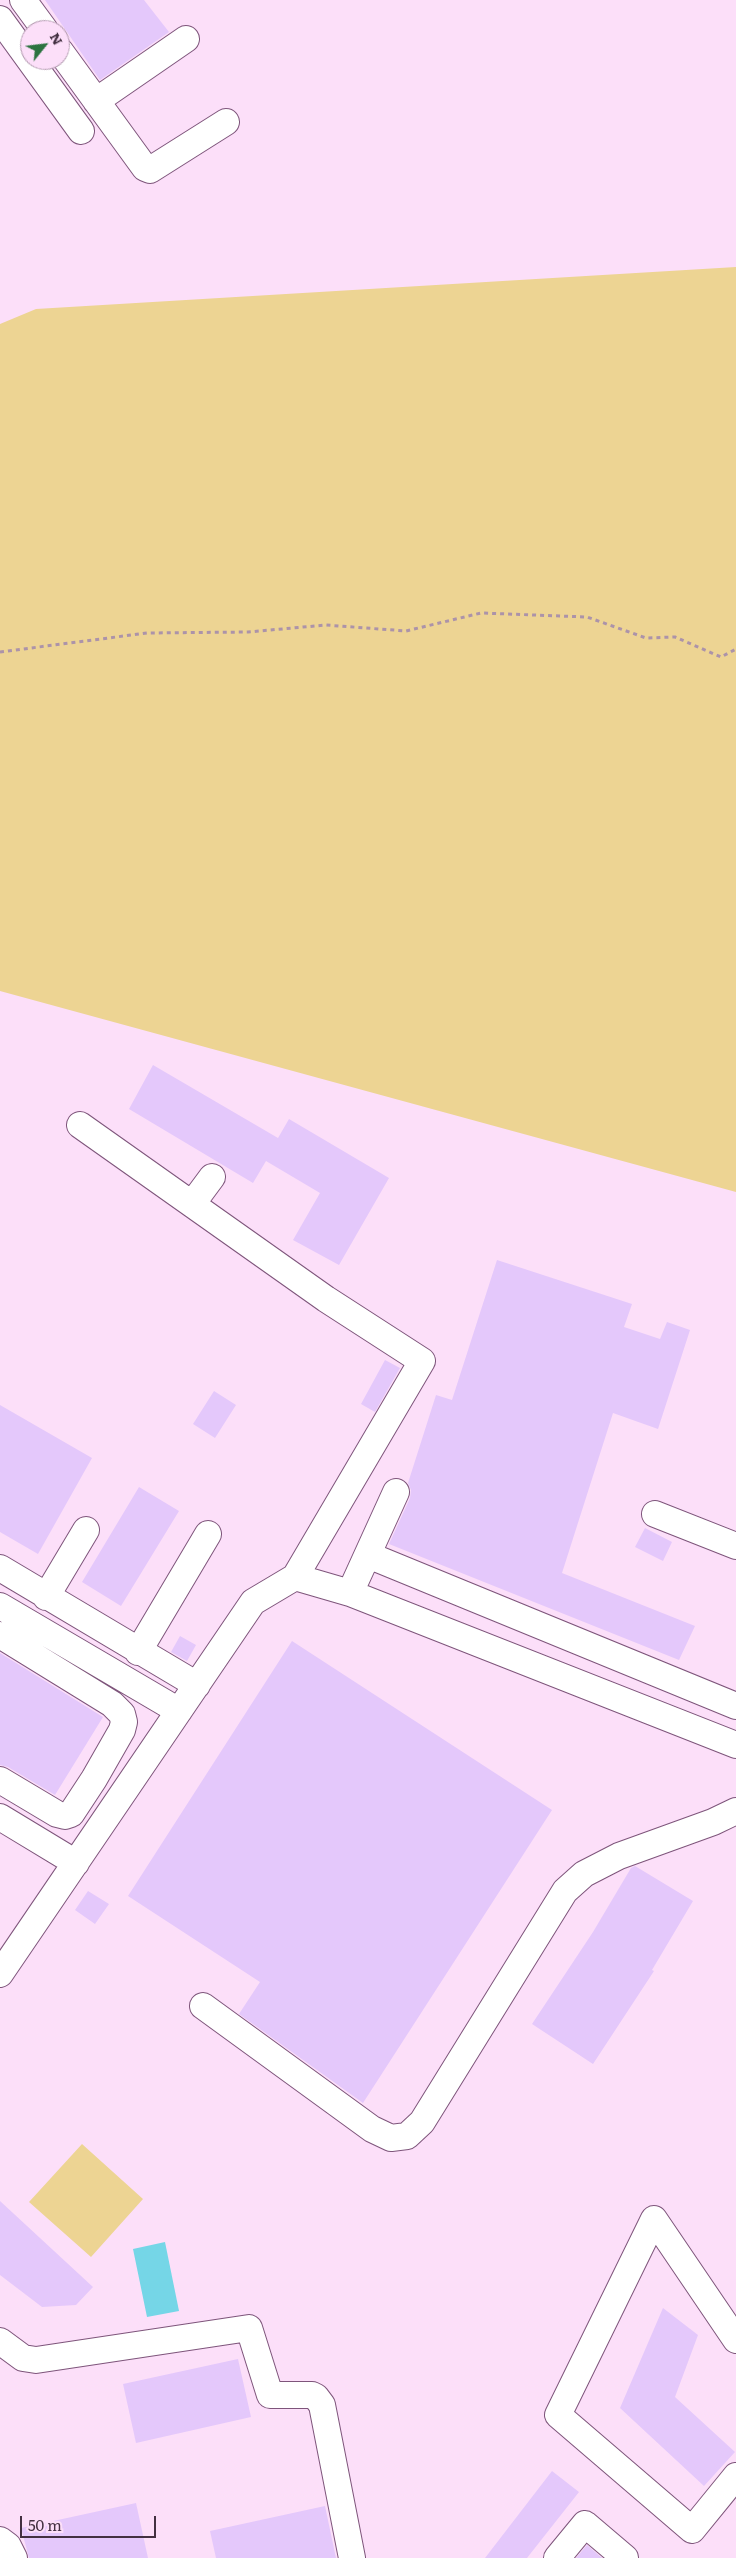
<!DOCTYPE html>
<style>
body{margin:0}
#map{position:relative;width:736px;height:2558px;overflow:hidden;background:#fcdff9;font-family:Literata,serif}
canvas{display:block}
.north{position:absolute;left:20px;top:20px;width:50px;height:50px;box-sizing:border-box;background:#fcdff9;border:1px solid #b299af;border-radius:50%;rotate:61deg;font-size:14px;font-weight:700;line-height:20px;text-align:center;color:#433041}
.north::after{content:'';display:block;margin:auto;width:18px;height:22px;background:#2c7340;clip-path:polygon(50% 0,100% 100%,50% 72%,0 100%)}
.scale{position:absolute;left:20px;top:2516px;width:136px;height:22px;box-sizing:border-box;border:2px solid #433041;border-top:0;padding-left:6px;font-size:15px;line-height:18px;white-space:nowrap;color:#433041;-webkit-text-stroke:4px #fcdff9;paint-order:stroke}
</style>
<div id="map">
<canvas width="736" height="2558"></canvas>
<div class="north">N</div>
<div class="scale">50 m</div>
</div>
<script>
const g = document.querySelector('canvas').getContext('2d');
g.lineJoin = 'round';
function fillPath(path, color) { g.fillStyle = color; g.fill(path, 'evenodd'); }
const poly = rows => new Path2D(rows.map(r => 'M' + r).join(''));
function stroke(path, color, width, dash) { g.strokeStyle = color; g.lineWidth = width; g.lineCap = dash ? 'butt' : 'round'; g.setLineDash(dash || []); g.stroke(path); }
const green = poly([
 [736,267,736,1192,0,991,0,324,36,309],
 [82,2144,143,2199,91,2257,29,2202]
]);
const water = poly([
 [165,2242,179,2311,147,2317,133,2249]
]);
const building = poly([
 [45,0,144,0,169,32,100,80],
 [153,1065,278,1138,289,1119,389,1178,339,1265,293,1240,320,1193,266,1161,253,1183,129,1109],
 [497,1260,632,1304,624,1327,660,1339,667,1322,690,1330,658,1429,613,1413,562,1573,695,1626,679,1660,389,1544,410,1498,411,1490,408,1483,436,1395,452,1400],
 [385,1360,400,1368,375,1412,361,1404],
 [214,1391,236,1405,215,1438,193,1424],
 [0,1405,92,1458,38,1554,0,1532],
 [139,1487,179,1511,121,1606,82,1582],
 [645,1528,672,1542,663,1561,635,1547],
 [180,1636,196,1645,187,1661,171,1652],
 [292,1641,552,1810,363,2103,239,2014,260,1982,128,1896],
 [0,1653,103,1717,55,1795,8,1767,0,1765],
 [635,1866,693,1901,652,1970,654,1971,593,2064,532,2024,593,1932,631,1868],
 [88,1891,109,1904,95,1924,75,1910],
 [0,2201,93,2287,76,2305,42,2307,0,2275],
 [663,2308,698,2335,675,2397,735,2452,704,2486,620,2408],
 [238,2359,251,2417,136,2443,123,2384],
 [552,2471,579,2492,527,2558,485,2558],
 [136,2503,148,2558,29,2558,21,2528],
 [325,2506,336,2558,216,2558,210,2531],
 [587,2545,602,2558,576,2558]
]);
const path = poly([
 [0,652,147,633,248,632,326,625,406,631,481,613,587,617,646,638,675,637,721,657,736,649]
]);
const minor = poly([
 [23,0,45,30],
 [0,19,81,131],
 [60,51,145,168,150,170,226,122],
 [96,101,186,39],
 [80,1125,326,1299,422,1361,295,1577],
 [192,1204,212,1177],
 [655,1514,736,1546],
 [368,1555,736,1706],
 [0,1568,197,1685],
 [350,1593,396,1492],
 [46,1597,86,1530],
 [0,1606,179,1711],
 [0,1635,112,1704,122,1714,124,1722,122,1730,94,1779,71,1814,65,1816,57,1814,0,1780],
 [138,1652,208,1534],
 [0,1817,76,1863],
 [0,1974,253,1602,295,1577,350,1593,736,1745],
 [203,2006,372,2129,391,2138,407,2136,422,2122,565,1891,584,1874,619,1856,713,1822,736,1811],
 [736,2340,654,2219,558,2415,692,2530,736,2476],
 [0,2341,23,2358,36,2360,249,2328,270,2395,312,2395,316,2397,322,2405,352,2558],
 [0,2540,8,2546,14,2558],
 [557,2558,585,2524,625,2558]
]);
fillPath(green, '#edd493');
fillPath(water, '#75d6e7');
fillPath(building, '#e4c8fb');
stroke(minor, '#7e557b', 28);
stroke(path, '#ac93a9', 3, [4, 4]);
stroke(minor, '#fff', 26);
</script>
